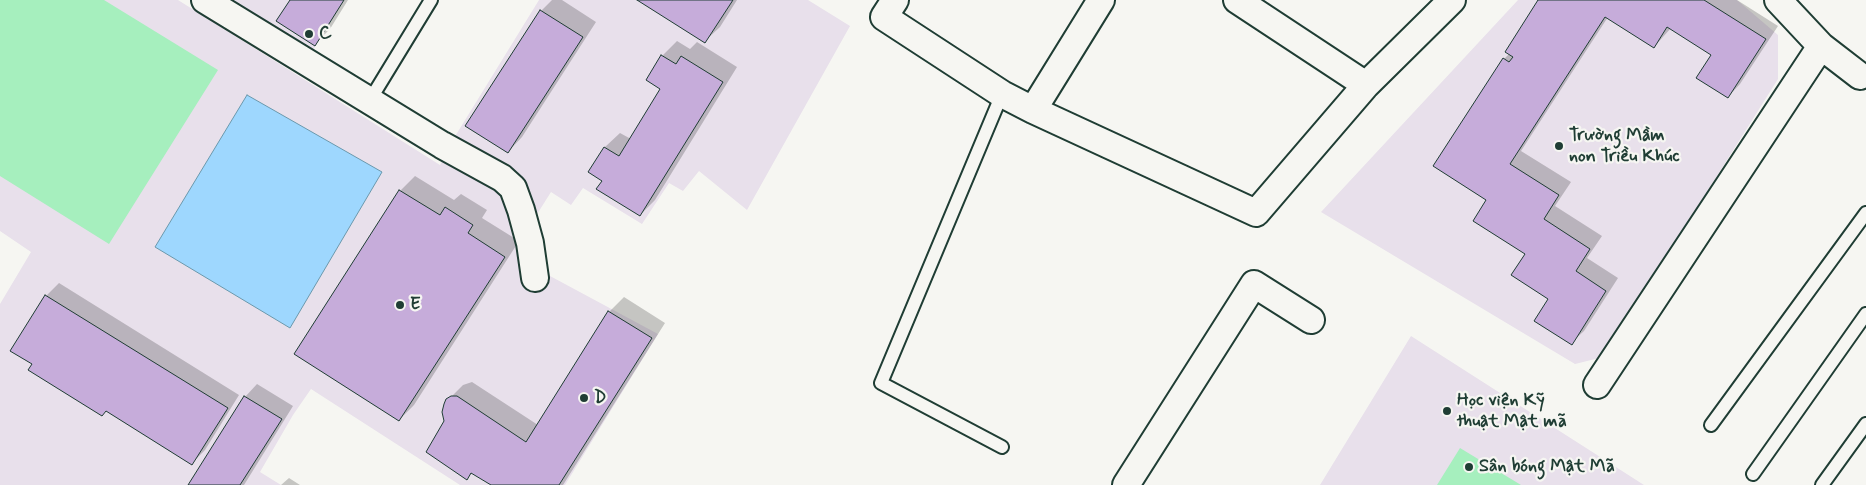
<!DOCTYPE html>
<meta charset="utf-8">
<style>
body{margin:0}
canvas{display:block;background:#f6f6f2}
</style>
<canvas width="1866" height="485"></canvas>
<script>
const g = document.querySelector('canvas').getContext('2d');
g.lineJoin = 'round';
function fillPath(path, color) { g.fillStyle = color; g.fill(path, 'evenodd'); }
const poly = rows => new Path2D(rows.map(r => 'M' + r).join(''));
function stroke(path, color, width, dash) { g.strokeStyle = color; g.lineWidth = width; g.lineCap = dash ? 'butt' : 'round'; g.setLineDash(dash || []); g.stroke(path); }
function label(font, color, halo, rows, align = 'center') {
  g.font = font + ' Mynerve,sans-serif'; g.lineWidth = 4.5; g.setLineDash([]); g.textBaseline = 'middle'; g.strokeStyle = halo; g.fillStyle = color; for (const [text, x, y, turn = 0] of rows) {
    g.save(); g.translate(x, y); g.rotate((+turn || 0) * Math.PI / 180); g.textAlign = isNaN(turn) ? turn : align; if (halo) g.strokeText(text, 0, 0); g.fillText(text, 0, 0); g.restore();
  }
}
const built = poly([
 [0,0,178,0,440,165,454,138,539,0,808,0,850,26,747,210,699,171,683,191,669,183,642,224,583,188,571,205,551,192,522,238,537,269,658,334,565,485,460,485,311,389,293,415,260,472,281,485,0,485,0,304,31,252,0,231],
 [232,0,344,0,313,50],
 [1518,0,1737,0,1778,35,1778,79,1603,357,1575,364,1321,212],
 [1411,336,1644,485,1320,485]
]);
const green = poly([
 [0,0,104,0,218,70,109,244,0,176],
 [1460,448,1521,485,1437,485]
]);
const water = poly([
 [247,95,382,172,290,328,155,247,247,95]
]);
const shadow = poly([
 [291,0,348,0,330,29,315,44],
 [552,0,562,0,596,22,522,137,508,152,541,11],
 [640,0,737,0,720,27,705,41],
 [1540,0,1737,0,1778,26,1740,84,1728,97,1713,54,1671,28,1654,47,1608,17,1521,151,1571,182,1555,206,1602,236,1587,258,1618,278,1584,331,1571,343,1527,254,1488,200,1504,59,1510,53],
 [677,41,690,49,697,42,737,67,655,200,640,215,603,180,590,172,605,147,620,133,631,139,662,88,662,56],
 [415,176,454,200,461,194,487,210,482,218,519,241,414,405,399,420,400,191],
 [59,283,239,395,205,450,192,463,33,364,46,296],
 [624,297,665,323,563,485,494,485,473,472,467,478,446,421,448,400,463,385,472,382,538,425,609,312],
 [257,384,293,406,244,485,189,485,245,397],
 [289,478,300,485,281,485]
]);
const building = poly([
 [290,0,344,0,315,46,276,21,290,0],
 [637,0,733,0,705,43,637,0],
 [1538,0,1704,0,1766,39,1728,98,1696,78,1711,55,1667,27,1654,48,1605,17,1510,164,1559,195,1544,219,1590,249,1576,271,1606,291,1572,345,1534,321,1548,299,1511,275,1525,254,1473,221,1486,200,1433,166,1503,58,1509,62,1513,57,1505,52,1538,0],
 [540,10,583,37,508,153,465,126,540,10],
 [661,55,676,64,681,56,723,82,640,216,596,189,602,181,588,172,604,147,619,156,660,89,646,80,661,55],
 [399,190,440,215,445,207,473,225,468,233,505,257,399,421,294,354,399,190],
 [45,295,228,408,192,465,106,411,102,416,28,370,32,364,10,351,45,295],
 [608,311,652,338,559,485,491,485,471,473,467,480,426,452,444,421,442,412,444,404,446,399,451,396,457,396,526,442,608,311],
 [244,396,282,419,240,485,188,485,244,396]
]);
const lane = poly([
 [1002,94,881,383,1002,447],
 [370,100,431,0],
 [1711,425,1866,213],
 [1753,474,1866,314],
 [1822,485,1866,424]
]);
const street = poly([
 [205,0,442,145,502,178,513,188,521,210,530,243,535,278],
 [895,0,884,17,1002,94,1033,110,1256,213,1366,85,1452,0],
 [1237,0,1366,85],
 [1778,0,1821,46,1860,76],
 [1033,110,1101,0],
 [1597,385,1821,46],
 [1126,485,1254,284,1311,320]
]);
const markers = [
 [309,34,5,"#1f3d34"],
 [1559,146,5,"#1f3d34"],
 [400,305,5,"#1f3d34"],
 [584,398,5,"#1f3d34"],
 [1447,411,5,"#1f3d34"],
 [1469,467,5,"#1f3d34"]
];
const poiNames = [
 ["C",319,34],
 ["Trường Mầm",1569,136],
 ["non Triều Khúc",1569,157],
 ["E",410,305],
 ["D",594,398],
 ["Học viện Kỹ",1457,401],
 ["thuật Mật mã",1457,422],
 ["Sân bóng Mật Mã",1479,467]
];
fillPath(built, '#e8e0eb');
fillPath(green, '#a6efbe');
fillPath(water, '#9ed7fe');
stroke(water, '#6b99ad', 1);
fillPath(shadow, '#0003');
fillPath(building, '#c6acda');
stroke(building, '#1f3d34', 1);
stroke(lane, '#1f3d34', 16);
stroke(street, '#1f3d34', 30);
stroke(lane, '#f6f6f2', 12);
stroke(street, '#f6f6f2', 26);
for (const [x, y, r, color] of markers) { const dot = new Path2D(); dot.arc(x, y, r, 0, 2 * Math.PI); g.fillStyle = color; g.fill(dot); stroke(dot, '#f6f6f2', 2); }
label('bold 18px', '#1f3d34', '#f6f6f2', poiNames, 'left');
</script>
